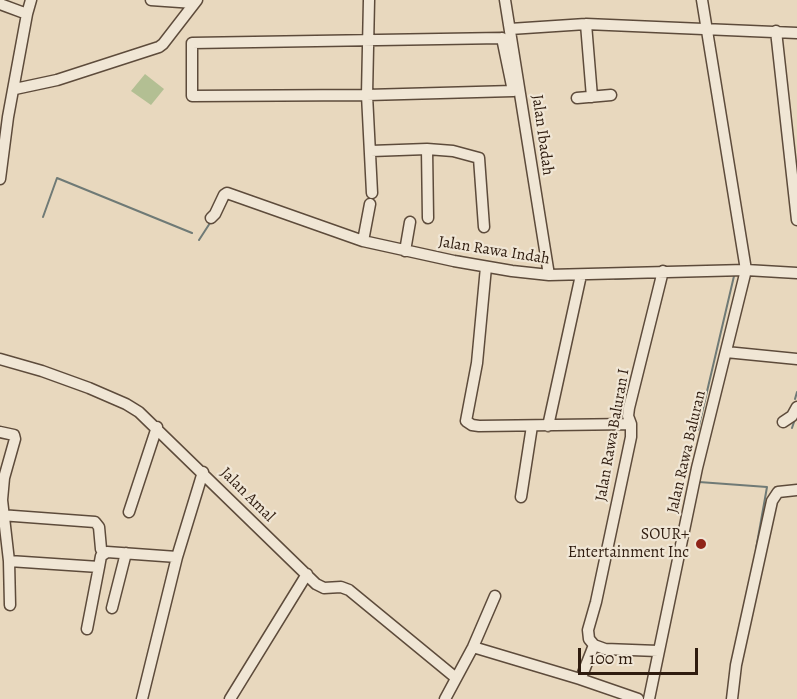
<!DOCTYPE html>
<style>
body{margin:0}
#map{position:relative;width:797px;height:699px;overflow:hidden;background:#e8d8be;font-family:Alegreya,serif}
canvas{display:block}
.scale{position:absolute;left:578px;top:648px;width:120px;height:27px;box-sizing:border-box;border:3px solid #2f1c0f;border-top:0;padding-left:8px;font-size:18px;line-height:21px;white-space:nowrap;color:#2f1c0f;-webkit-text-stroke:4px #f0e6d5;paint-order:stroke}
</style>
<div id="map">
<canvas width="797" height="699"></canvas>
<div class="scale">100 m</div>
</div>
<script>
const g = document.querySelector('canvas').getContext('2d');
g.lineJoin = 'round';
function fillPath(path, color) { g.fillStyle = color; g.fill(path, 'evenodd'); }
const poly = rows => new Path2D(rows.map(r => 'M' + r).join(''));
function stroke(path, color, width, dash) { g.strokeStyle = color; g.lineWidth = width; g.lineCap = dash ? 'butt' : 'round'; g.setLineDash(dash || []); g.stroke(path); }
function label(font, color, halo, rows, align = 'center') {
  g.font = font + ' Alegreya,serif'; g.lineWidth = 4.5; g.setLineDash([]); g.textBaseline = 'middle'; g.strokeStyle = halo; g.fillStyle = color; for (const [text, x, y, turn = 0] of rows) {
    g.save(); g.translate(x, y); g.rotate((+turn || 0) * Math.PI / 180); g.textAlign = isNaN(turn) ? turn : align; if (halo) g.strokeText(text, 0, 0); g.fillText(text, 0, 0); g.restore();
  }
}
const green = poly([
 [145,74,164,89,151,105,131,91]
]);
const stream = poly([
 [43,217,57,178,192,233],
 [199,240,210,223],
 [455,256,462,257],
 [752,276,758,276],
 [615,279,633,278],
 [795,399,797,392],
 [792,428,795,419],
 [698,430,734,276],
 [699,482,767,487,756,549]
]);
const minor = poly([
 [151,0,194,3],
 [369,0,367,95,372,193],
 [505,0,549,275],
 [0,4,27,14,31,0],
 [586,24,592,97],
 [510,29,586,24,797,33],
 [776,31,797,220],
 [502,38,513,91,367,95,192,96,192,43,502,38],
 [15,89,57,80,159,47,163,44,197,0],
 [577,98,611,95],
 [427,149,428,218],
 [371,151,427,149,453,151,479,158,484,227],
 [0,179,8,117,27,14],
 [211,218,215,214,224,195,227,193,363,241,454,261,512,271,549,275,746,270,797,273],
 [363,241,370,204],
 [405,251,410,222],
 [486,267,477,363,466,421,472,425,479,426,631,424],
 [726,352,797,359],
 [0,359,42,371,89,388,126,404,139,412,316,584,324,588,341,587,349,590,456,678],
 [783,422,792,416,797,407],
 [548,426,581,275],
 [0,432,14,435,15,439,4,478,2,500,9,561,10,605],
 [521,497,532,426],
 [129,512,157,427],
 [0,515,95,522,99,527,101,549,103,553],
 [9,561,99,567,101,556,107,552,177,557],
 [112,608,126,553],
 [87,629,99,567],
 [473,647,580,679,638,699],
 [658,651,605,649,594,645,589,639,588,630,596,602,631,437,631,424,628,416,629,408,663,271],
 [583,673,594,645],
 [142,699,177,557,203,472],
 [230,699,307,574],
 [445,699,473,647,495,596],
 [649,699,697,468,746,270,702,0],
 [732,699,736,665,772,501,778,492,797,490]
]);
const markers = [
 [701,544,6,"#8f2418"]
];
const streetNames = [
 ["Jalan Ibadah",542,135,82],
 ["Jalan Rawa Indah",494,251,9],
 ["Jalan Rawa Baluran I",613,435,-80],
 ["Jalan Rawa Baluran",687,452,-77],
 ["Jalan Amal",247,495,45]
];
const poiNames = [
 ["SOUR+",689,535],
 ["Entertainment Inc",689,553]
];
fillPath(green, '#b3bf93');
stroke(stream, '#6f7a76', 2);
stroke(minor, '#5d4b3b', 13);
stroke(minor, '#f0e6d5', 10);
for (const [x, y, r, color] of markers) { const dot = new Path2D(); dot.arc(x, y, r, 0, 2 * Math.PI); g.fillStyle = color; g.fill(dot); stroke(dot, '#f0e6d5', 2); }
label('16px', '#2f1c0f', '#f0e6d5', streetNames);
label('16px', '#2f1c0f', '#f0e6d5', poiNames, 'right');
</script>
